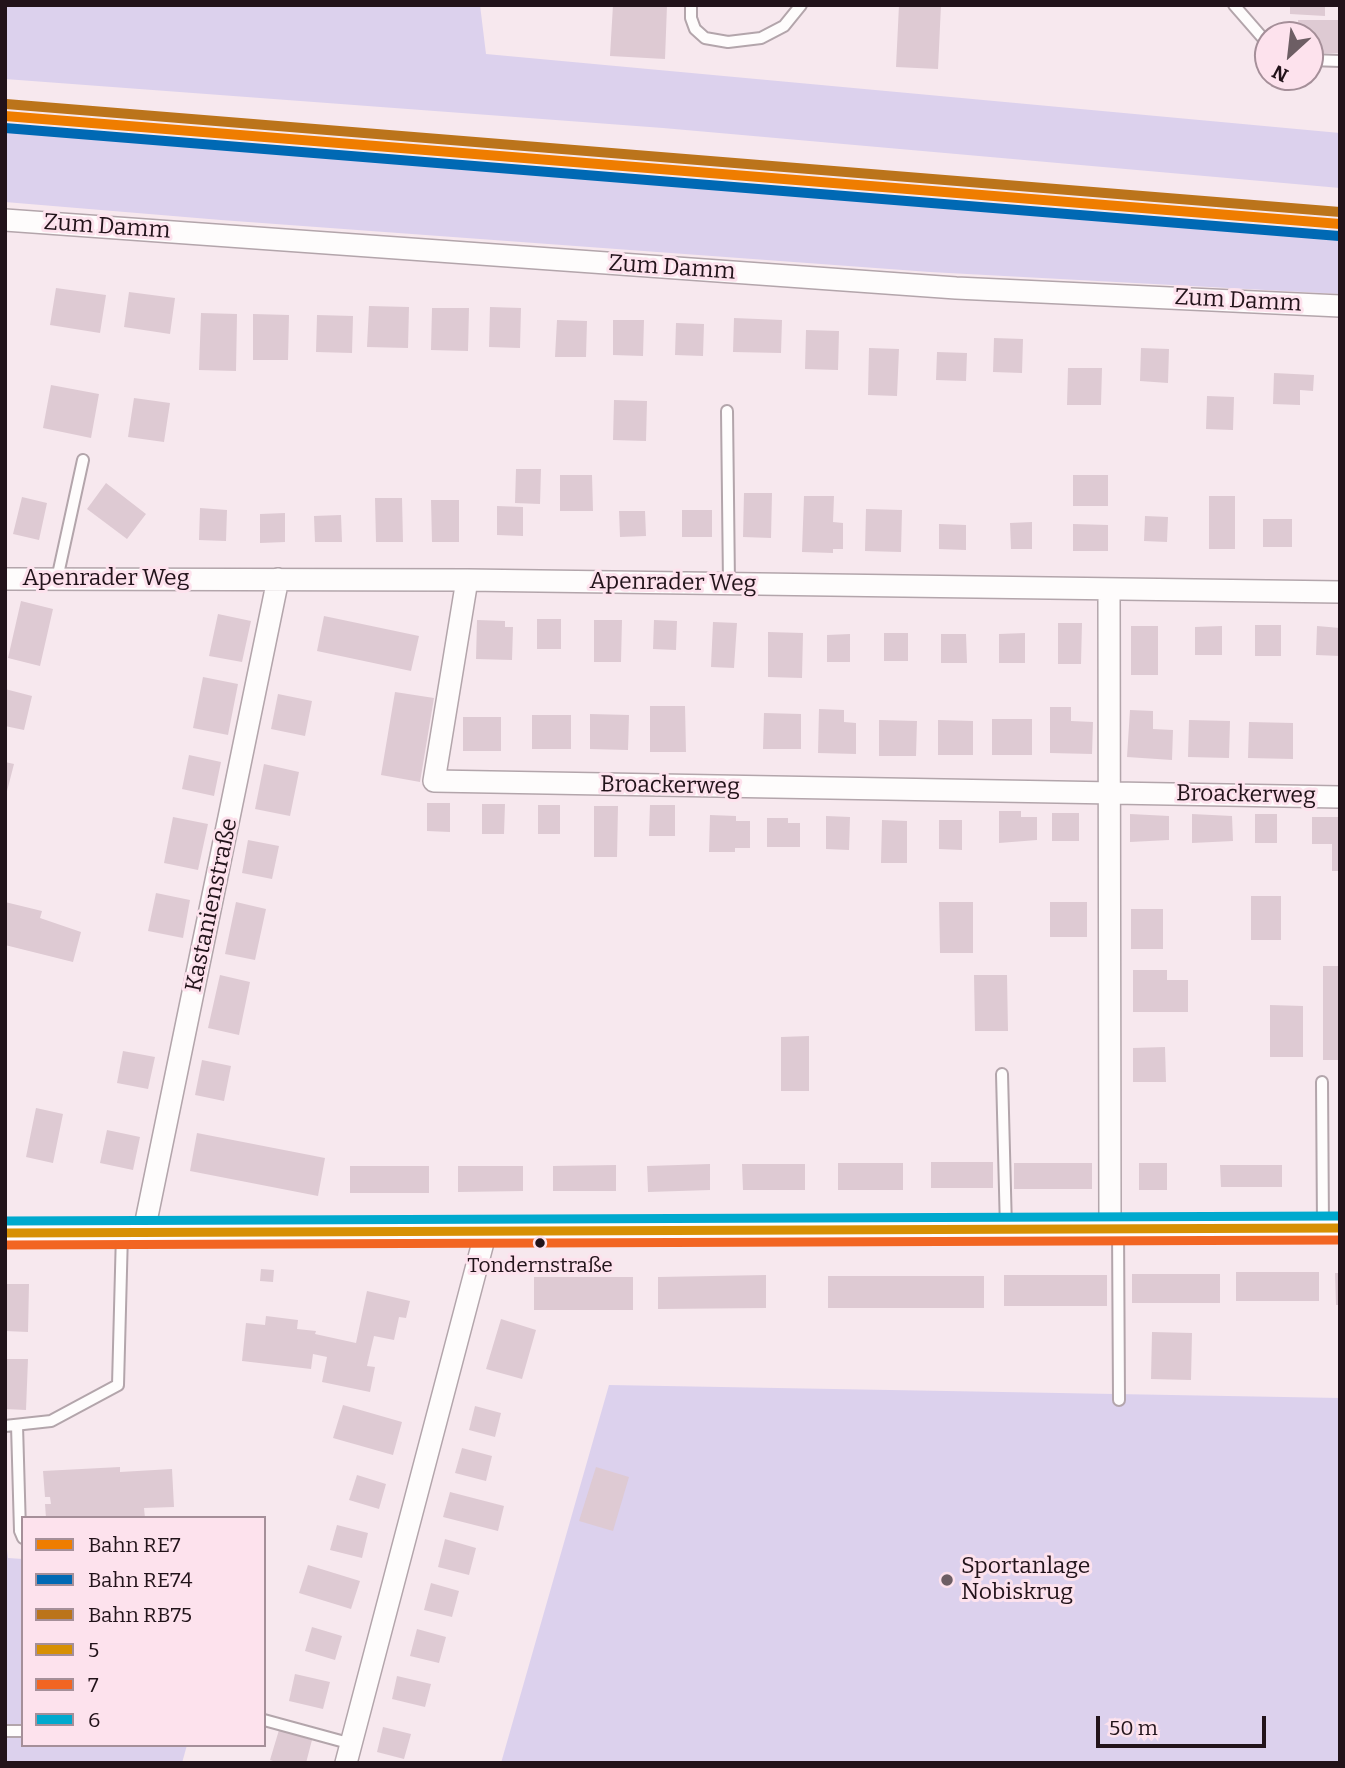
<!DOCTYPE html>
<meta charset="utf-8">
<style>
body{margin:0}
#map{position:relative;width:1345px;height:1768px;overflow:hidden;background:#f7e8ee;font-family:Bitter,serif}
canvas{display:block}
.frame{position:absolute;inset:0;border:7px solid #22131a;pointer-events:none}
.legend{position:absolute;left:21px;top:1516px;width:245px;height:231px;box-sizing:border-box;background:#fde2ed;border:2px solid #a58f99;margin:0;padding:9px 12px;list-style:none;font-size:21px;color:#22131a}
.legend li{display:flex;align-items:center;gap:14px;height:35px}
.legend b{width:35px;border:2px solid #a58f99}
.north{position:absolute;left:1254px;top:21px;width:70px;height:70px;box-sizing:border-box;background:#fde2ed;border:2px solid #a58f99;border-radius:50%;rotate:207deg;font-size:19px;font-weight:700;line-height:28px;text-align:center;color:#22131a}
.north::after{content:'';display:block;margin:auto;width:24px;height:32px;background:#6d5e64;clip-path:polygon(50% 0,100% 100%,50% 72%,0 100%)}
.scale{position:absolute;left:1096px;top:1716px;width:170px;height:32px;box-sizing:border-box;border:4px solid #22131a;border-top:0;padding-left:9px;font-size:21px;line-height:24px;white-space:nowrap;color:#22131a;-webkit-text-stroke:5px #fde2ed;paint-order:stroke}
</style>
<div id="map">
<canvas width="1345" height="1768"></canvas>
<div class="frame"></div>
<ul class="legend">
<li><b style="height:9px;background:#ef7d00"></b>Bahn RE7</li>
<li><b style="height:9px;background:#0069b4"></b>Bahn RE74</li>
<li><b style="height:9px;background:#bb741b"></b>Bahn RB75</li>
<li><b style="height:9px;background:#d79004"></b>5</li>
<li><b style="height:9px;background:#f26522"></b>7</li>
<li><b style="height:9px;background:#00a9ce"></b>6</li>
</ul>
<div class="north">N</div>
<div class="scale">50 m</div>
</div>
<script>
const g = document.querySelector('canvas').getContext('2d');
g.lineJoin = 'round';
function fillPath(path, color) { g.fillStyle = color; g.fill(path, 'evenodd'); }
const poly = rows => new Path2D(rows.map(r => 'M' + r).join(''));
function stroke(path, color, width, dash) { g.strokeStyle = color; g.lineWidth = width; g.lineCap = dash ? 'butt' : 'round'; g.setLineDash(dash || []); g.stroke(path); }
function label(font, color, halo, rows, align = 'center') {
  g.font = font + ' Bitter,serif'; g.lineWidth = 6; g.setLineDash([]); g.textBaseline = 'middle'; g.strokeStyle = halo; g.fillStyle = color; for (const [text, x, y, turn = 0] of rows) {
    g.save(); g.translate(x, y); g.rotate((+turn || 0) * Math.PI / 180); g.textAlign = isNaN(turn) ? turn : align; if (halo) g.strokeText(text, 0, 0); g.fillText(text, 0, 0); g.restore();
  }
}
const green = poly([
 [5,5,480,5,486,54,1340,133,1340,188,663,128,5,79],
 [5,127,1340,237,1340,294,930,272,221,220,5,202],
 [609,1385,1340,1398,1340,1763,501,1763],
 [5,1533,8,1558,23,1559,23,1745,187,1745,182,1763,5,1763]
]);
const building = poly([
 [613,5,667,5,665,59,610,56],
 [899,5,941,5,938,69,896,67],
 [1290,5,1325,5,1325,16,1290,14],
 [1298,20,1340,20,1340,53,1310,53,1310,35,1299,35],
 [56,288,106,295,100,333,50,325],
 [129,292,175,298,170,334,124,327],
 [369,306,409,307,408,348,367,347],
 [490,307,521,308,520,348,489,347],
 [432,308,469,308,468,351,431,350],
 [201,313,237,314,236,371,199,370],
 [253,314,289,315,288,360,253,360],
 [317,315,353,316,352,353,316,352],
 [734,318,782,320,781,353,733,352],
 [557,320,587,321,586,357,555,357],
 [613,320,644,320,643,356,613,355],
 [676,323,704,324,703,356,675,355],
 [806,330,839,331,838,370,805,369],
 [994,338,1023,339,1022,373,993,372],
 [869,348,899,349,897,396,868,395],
 [1141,348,1169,349,1168,383,1140,381],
 [937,352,967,353,966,381,936,380],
 [1068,368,1102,368,1101,405,1067,405],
 [1274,373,1314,375,1313,391,1300,390,1300,405,1273,404],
 [51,385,99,394,91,438,43,428],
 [1207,396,1234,397,1233,430,1206,429],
 [134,398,170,403,164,442,128,437],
 [614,400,647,401,646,441,613,440],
 [516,469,541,469,540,504,515,503],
 [560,475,592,475,593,511,560,511],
 [1073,475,1108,475,1108,506,1073,506],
 [106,483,146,514,127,539,87,509],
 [744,493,772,493,771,538,743,537],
 [804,496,834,496,833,522,843,523,843,549,833,549,833,553,802,552],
 [1209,496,1235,496,1235,549,1209,549],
 [22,497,47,503,39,540,13,534],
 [375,498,402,498,403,542,376,542],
 [431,500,459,500,459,542,432,542],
 [497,506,523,507,523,536,497,535],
 [200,508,227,510,226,541,199,540],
 [866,509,902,510,901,552,865,551],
 [682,510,712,510,712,537,682,537],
 [619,511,645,511,646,536,620,537],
 [285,513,285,542,260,543,260,514],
 [341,515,342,542,315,542,314,516],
 [1145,516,1168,517,1167,542,1144,541],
 [1263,519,1292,519,1292,547,1263,547],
 [1032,522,1032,549,1011,549,1010,523],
 [939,524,966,525,966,550,939,549],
 [1073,524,1108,525,1108,551,1073,551],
 [21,601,53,609,40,666,8,658],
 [218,614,251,621,242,662,209,656],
 [324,616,419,636,411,671,317,651],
 [537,619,561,619,561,649,537,649],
 [477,620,505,621,505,627,513,627,512,660,476,659],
 [594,620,622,620,621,662,594,662],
 [654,620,677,621,676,650,653,649],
 [713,622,737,623,734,668,711,667],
 [1058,623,1082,623,1081,664,1058,664],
 [1255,625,1281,625,1281,656,1255,656],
 [1131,626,1158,626,1158,675,1131,675],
 [1222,626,1222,655,1195,655,1195,627],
 [1317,626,1340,628,1340,656,1316,655],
 [768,632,803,633,802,678,768,677],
 [884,633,908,633,908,661,884,661],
 [1025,633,1025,663,999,663,999,634],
 [850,634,850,662,827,662,827,635],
 [941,634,966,634,967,663,941,663],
 [203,677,238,684,228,735,193,728],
 [5,689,32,696,24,730,5,726],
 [395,692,434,698,420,782,381,775],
 [278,694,312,701,305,736,271,729],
 [650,706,685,706,686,752,650,752],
 [1050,707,1071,707,1071,721,1093,722,1092,754,1050,753],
 [819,709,844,710,844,722,856,723,856,754,818,753],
 [1130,710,1153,711,1153,729,1173,730,1172,760,1127,757],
 [764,713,801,714,801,749,763,749],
 [590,714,629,715,628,750,590,749],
 [532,715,571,715,571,749,532,749],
 [463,717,501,717,501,751,463,751],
 [992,719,1032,719,1032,755,992,755],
 [879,720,917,721,916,756,879,756],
 [938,720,973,721,973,755,938,755],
 [1189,720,1230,721,1229,758,1188,757],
 [1249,722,1293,723,1293,759,1248,758],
 [189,755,221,762,214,796,182,789],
 [5,762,14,764,6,795,5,795],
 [264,764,299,772,290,816,255,809],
 [427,803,450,803,450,832,427,831],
 [482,804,505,804,504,834,482,834],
 [538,805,560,805,560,834,538,834],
 [650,805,675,805,675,836,649,836],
 [594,806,618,806,617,857,594,857],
 [999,811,1021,811,1021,817,1037,817,1037,840,999,843],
 [1052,813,1079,813,1079,841,1052,841],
 [1130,814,1169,816,1169,840,1130,842],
 [1192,814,1232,816,1233,841,1192,843],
 [1255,814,1277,814,1277,843,1255,843],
 [710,815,736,816,736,821,750,821,750,848,735,848,735,852,709,852],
 [826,816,850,817,849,850,826,849],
 [173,817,208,824,198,870,164,863],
 [1312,817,1340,817,1340,871,1332,871,1332,844,1312,844],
 [767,818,788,818,788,823,800,823,800,847,767,847],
 [882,820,907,821,907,863,881,863],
 [939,820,962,820,962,850,939,849],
 [248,840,279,846,272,879,242,873],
 [156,893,190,900,183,938,148,931],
 [1251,896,1281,896,1281,940,1251,940],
 [5,902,42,911,40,918,81,932,73,962,5,945],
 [236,902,266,909,255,960,225,954],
 [939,902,973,902,973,953,940,953],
 [1050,902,1087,902,1087,937,1050,937],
 [1131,909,1163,909,1163,949,1131,949],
 [1323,966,1340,966,1340,1060,1323,1060],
 [1133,970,1167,970,1167,980,1188,980,1188,1012,1133,1012],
 [220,975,250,982,239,1035,208,1028],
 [974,975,1007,975,1008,1031,975,1031],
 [1270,1005,1303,1006,1303,1057,1270,1057],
 [809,1036,809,1091,781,1091,781,1037],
 [1165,1047,1166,1082,1133,1082,1133,1048],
 [123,1051,155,1057,148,1089,117,1083],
 [202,1060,231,1066,224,1101,195,1095],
 [36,1108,63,1114,53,1163,26,1157],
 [107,1130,140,1137,133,1170,100,1163],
 [197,1133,325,1158,318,1196,190,1171],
 [931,1162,993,1162,993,1188,931,1188],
 [838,1163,903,1163,903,1190,838,1190],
 [1014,1163,1092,1163,1092,1189,1014,1189],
 [1139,1163,1167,1163,1167,1190,1139,1190],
 [710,1164,710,1190,648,1192,647,1166],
 [742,1164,805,1164,805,1190,743,1190],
 [616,1165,616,1191,553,1191,553,1166],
 [1220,1165,1282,1165,1282,1187,1221,1187],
 [350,1166,429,1166,429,1193,350,1193],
 [458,1166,523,1166,523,1191,458,1192],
 [261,1269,274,1270,273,1282,260,1281],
 [1236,1272,1319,1272,1319,1301,1236,1301],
 [1335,1273,1340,1273,1340,1305,1336,1305],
 [1132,1274,1220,1274,1220,1303,1132,1303],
 [766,1275,766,1308,658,1309,658,1277],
 [1004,1275,1107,1275,1107,1306,1004,1306],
 [828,1276,984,1276,984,1308,828,1308],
 [534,1277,633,1277,633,1310,534,1310],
 [5,1284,29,1284,28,1332,5,1331],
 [367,1291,410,1301,406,1318,399,1317,394,1340,374,1336,367,1366,375,1367,370,1392,322,1382,327,1357,313,1354,311,1369,242,1361,246,1323,265,1325,266,1316,298,1320,297,1329,316,1331,315,1334,356,1343],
 [501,1319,536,1330,522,1379,486,1369],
 [1152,1332,1192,1333,1191,1380,1151,1379],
 [5,1359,28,1359,26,1410,5,1409],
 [343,1405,402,1422,393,1455,333,1438],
 [475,1406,501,1413,495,1437,469,1430],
 [462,1448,492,1456,486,1481,455,1473],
 [120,1467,120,1472,172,1469,174,1507,144,1508,145,1518,46,1518,45,1504,51,1504,50,1497,45,1497,43,1471],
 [596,1467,629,1477,613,1531,579,1521],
 [357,1475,386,1484,379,1509,349,1500],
 [450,1492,504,1506,498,1531,443,1517],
 [337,1525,368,1533,362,1558,330,1550],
 [445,1539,476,1548,469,1575,438,1567],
 [308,1565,360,1581,351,1609,299,1593],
 [431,1583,459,1591,452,1617,424,1610],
 [312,1627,342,1636,335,1660,305,1651],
 [417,1629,446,1637,439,1663,410,1656],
 [295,1674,330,1682,323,1709,289,1701],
 [397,1676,431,1684,425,1707,392,1699],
 [383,1727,411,1734,404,1759,377,1752],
 [279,1730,312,1740,306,1763,279,1763,270,1760]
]);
const service = poly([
 [691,5,691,18,695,29,705,38,728,42,761,38,784,26,801,5],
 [1234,5,1268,44],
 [1310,60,1340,61],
 [727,411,729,584],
 [57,579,83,460],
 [1002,1074,1006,1229],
 [1322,1082,1323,1226],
 [1118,1228,1119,1400],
 [17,1425,20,1531,23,1538],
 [5,1426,51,1421,118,1385,122,1233],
 [264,1720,352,1744],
 [5,1731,23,1731]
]);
const minor = poly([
 [5,220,956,288,1340,306],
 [5,579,467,580,1340,592],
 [467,580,434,781,1340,797],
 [1109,589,1110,1228],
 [144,1231,278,579],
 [346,1763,486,1231]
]);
const tertiary = poly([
 [5,1233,1340,1228]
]);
const bus1 = poly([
 [5,1233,1340,1228]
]);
const bus2 = poly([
 [5,1245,1340,1240]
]);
const bus3 = poly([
 [5,1221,1340,1216]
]);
const rail1 = poly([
 [5,116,1340,224]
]);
const rail2 = poly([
 [5,128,1339,236]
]);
const rail3 = poly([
 [6,104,1340,212]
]);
const markers = [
 [540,1243,6,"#22131a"],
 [947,1580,7,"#6d5e64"]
];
const busNames = [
 ["Tondernstraße",540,1266]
];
const streetNames = [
 ["Zum Damm",107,227,4],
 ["Zum Damm",672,268,4],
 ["Zum Damm",1238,301,3],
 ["Apenrader Weg",106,579],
 ["Apenrader Weg",673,583,1],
 ["Broackerweg",670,786,1],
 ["Broackerweg",1246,795,1],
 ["Kastanienstraße",212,905,-78]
];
const poiNames = [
 ["Sportanlage",961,1567],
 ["Nobiskrug",961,1593]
];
fillPath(green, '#dcd1ed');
fillPath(building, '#decad3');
stroke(service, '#b3a5ab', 14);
stroke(minor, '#b3a5ab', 24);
stroke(tertiary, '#b3a5ab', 30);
stroke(service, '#fefcfc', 10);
stroke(minor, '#fefcfc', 21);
stroke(tertiary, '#fefcfc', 26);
stroke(bus1, '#d79004', 9);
stroke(bus2, '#f26522', 9);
stroke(bus3, '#00a9ce', 9);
stroke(rail1, '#ef7d00', 10);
stroke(rail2, '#0069b4', 10);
stroke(rail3, '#bb741b', 10);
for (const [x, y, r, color] of markers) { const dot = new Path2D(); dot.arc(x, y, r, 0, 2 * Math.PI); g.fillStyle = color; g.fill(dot); stroke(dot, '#fde2ed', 2.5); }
label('21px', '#22131a', '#fde2ed', busNames);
label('23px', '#22131a', '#fde2ed', streetNames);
label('23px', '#22131a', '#fde2ed', poiNames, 'left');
</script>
